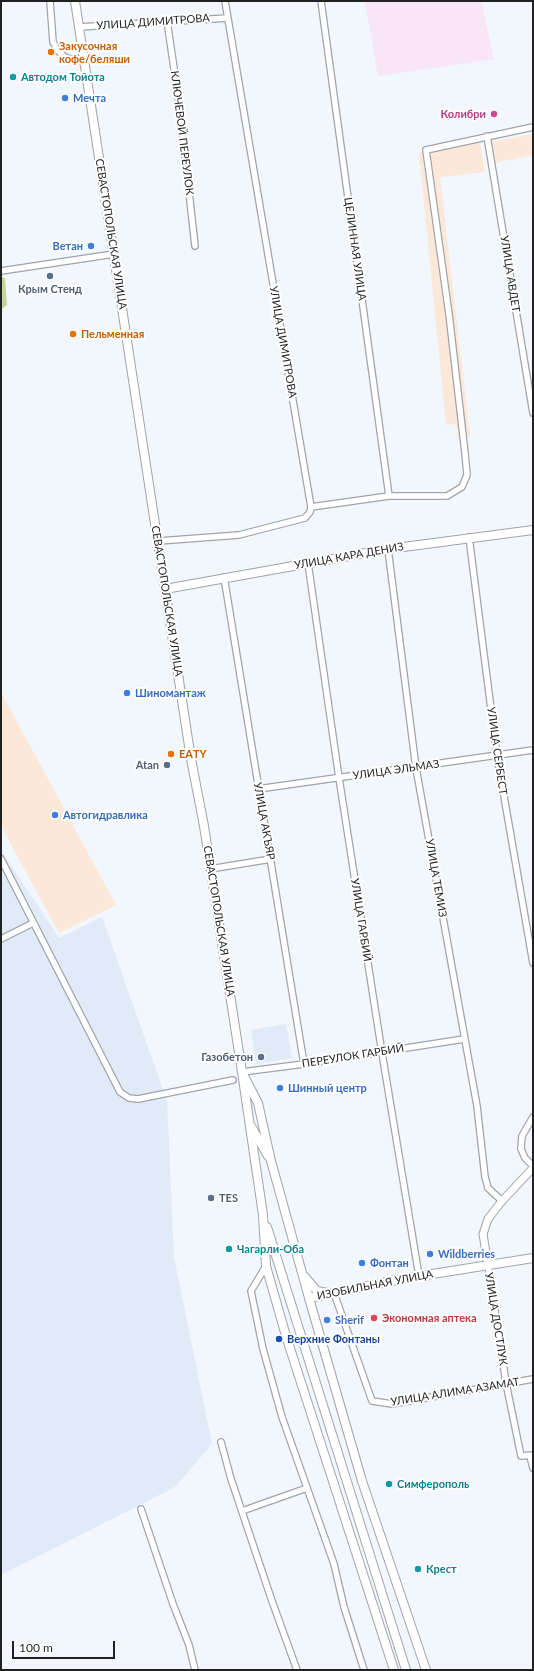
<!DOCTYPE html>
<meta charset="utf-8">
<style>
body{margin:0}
#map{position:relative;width:534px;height:1671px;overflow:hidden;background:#f2f6fd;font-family:Lato,sans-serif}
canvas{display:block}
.frame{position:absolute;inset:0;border:2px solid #1f2123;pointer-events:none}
.scale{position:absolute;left:12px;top:1641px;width:103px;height:18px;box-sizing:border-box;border:2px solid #1f2123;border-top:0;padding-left:5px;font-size:12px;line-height:14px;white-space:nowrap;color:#1f2123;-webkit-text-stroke:3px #fff;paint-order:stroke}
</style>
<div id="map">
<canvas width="534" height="1671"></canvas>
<div class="frame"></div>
<div class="scale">100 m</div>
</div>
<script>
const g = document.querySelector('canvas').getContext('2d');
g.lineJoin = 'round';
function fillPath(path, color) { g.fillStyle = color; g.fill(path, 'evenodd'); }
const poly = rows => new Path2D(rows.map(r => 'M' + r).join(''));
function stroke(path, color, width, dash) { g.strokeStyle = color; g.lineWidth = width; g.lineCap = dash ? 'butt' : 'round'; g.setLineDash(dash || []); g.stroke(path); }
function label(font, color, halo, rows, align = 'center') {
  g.font = font + ' Lato,sans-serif'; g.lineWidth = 4; g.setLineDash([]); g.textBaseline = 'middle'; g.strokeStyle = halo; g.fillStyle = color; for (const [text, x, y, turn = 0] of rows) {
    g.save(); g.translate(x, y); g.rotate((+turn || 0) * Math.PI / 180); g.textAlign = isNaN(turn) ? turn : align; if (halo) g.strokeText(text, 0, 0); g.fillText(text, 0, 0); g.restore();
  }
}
const built = poly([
 [1,850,59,938,102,917,167,1101,174,1257,212,1444,175,1487,1,1575],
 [286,1024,292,1058,256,1064,251,1030]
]);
const industrial = poly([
 [533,134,533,155,494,163,490,142],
 [480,143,485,172,440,177,470,436,458,438,456,424,446,425,419,153],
 [1,692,116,905,59,933,1,826]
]);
const education = poly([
 [365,1,481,1,494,59,378,76]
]);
const green = poly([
 [1,277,5,278,7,305,1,310]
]);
const minor = poly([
 [50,1,53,42,58,51,65,57,73,60,84,58],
 [321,1,389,496],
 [167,21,179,102,195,246],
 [79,27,228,18],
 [487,136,533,413],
 [1,271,114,254],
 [311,507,389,496,447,496,462,487,467,475,465,453,449,314,426,150,533,127],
 [469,537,497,756,533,963],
 [159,541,239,535,305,518,310,512,311,507,225,1],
 [388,549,416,768,477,1106,485,1177,488,1188,502,1201],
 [308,563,339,778,382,1053,419,1276],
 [224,577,304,1064],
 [258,789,533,750],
 [1,859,120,1092,129,1098,138,1099,233,1080],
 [210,869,271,859],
 [1,939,31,924],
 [242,1072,304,1064,464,1039],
 [533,1117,522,1136,521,1149,525,1158,533,1166],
 [488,1265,506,1383,521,1456,533,1455],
 [266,1266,251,1291,263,1349,282,1417,334,1564,344,1607,364,1670],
 [334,1293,372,1401,392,1404,533,1379],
 [221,1442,231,1479,272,1601,297,1670],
 [530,1456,533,1468],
 [141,1509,173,1604,189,1645,195,1670],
 [242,1511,307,1488]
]);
const tertiary = poly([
 [488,1265,483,1234,488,1219,502,1201,533,1168]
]);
const secondary = poly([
 [165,589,388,549,533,530],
 [243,1074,258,1103,271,1161,309,1298,407,1278,533,1258],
 [251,1126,268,1156],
 [305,1277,317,1291,327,1293],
 [309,1298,362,1481,426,1670]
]);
const primary = poly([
 [75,1,191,759,204,826,242,1072,263,1215,266,1266,286,1336,394,1670],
 [267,1227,406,1670]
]);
const markers = [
 [51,52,4,"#e8710a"],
 [13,77,4,"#0f9aa8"],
 [65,98,4,"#3f7fe0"],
 [494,114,4,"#d1479c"],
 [91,246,4,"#3f7fe0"],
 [50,276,4,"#5c6f8a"],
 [73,334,4,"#e8710a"],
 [127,693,4,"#3f7fe0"],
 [171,754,4,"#e8710a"],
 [167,765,4,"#5c6f8a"],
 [55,815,4,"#3f7fe0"],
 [261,1057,4,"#5c6f8a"],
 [280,1088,4,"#3f7fe0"],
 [211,1198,4,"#5c6f8a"],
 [229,1249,4,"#0f9aa8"],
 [430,1254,4,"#3f7fe0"],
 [362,1263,4,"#3f7fe0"],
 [374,1318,4,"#e0444e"],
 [327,1320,4,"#3f7fe0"],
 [279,1339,4,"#1a4fb4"],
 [389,1484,4,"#0f9aa8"],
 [418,1569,4,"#0f9aa8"]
];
const streetNames = [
 ["УЛИЦА ДИМИТРОВА",153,22,-4],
 ["КЛЮЧЕВОЙ ПЕРЕУЛОК",182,133,83],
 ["СЕВАСТОПОЛЬСКАЯ УЛИЦА",111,234,81],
 ["ЦЕЛИННАЯ УЛИЦА",355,249,82],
 ["УЛИЦА АВДЕТ",510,274,81],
 ["УЛИЦА ДИМИТРОВА",283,342,80],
 ["УЛИЦА КАРА ДЕНИЗ",349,556,-10],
 ["СЕВАСТОПОЛЬСКАЯ УЛИЦА",167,601,81],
 ["УЛИЦА СЕРБЕСТ",497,751,82],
 ["УЛИЦА ЭЛЬМАЗ",396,770,-8],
 ["УЛИЦА АКЪЯР",264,821,80],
 ["УЛИЦА ТЕМИЗ",436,878,80],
 ["УЛИЦА ГАРБИЙ",361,920,81],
 ["СЕВАСТОПОЛЬСКАЯ УЛИЦА",219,921,81],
 ["ПЕРЕУЛОК ГАРБИЙ",353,1056,-9],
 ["ИЗОБИЛЬНАЯ УЛИЦА",375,1285,-11],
 ["УЛИЦА ДОСТЛУК",496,1319,81],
 ["УЛИЦА АЛИМА АЗАМАТ",455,1392,-9]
];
const foodNames = [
 ["Закусочная",59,46],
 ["кофе/беляши",59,59],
 ["Пельменная",81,334],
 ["EАTY",179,754]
];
const cultureNames = [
 ["Автодом Тойота",21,77],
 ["Чагарли-Оба",237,1249],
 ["Симферополь",397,1484],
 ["Крест",426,1569]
];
const shopNames = [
 ["Мечта",73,98],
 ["Ветан",83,246,"right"],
 ["Шиномантаж",135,693],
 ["Автогидравлика",63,815],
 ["Шинный центр",288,1088],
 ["Wildberries",438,1254],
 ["Фонтан",370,1263],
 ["Sherif",335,1320]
];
const hotelNames = [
 ["Колибри",486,114]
];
const serviceNames = [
 ["Крым Стенд",50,289,"center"],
 ["Atan",159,765],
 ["Газобетон",253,1057],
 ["TES",219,1198,"left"]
];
const healthNames = [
 ["Экономная аптека",382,1318]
];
const transitNames = [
 ["Верхние Фонтаны",287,1339]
];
fillPath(built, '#e1eaf7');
fillPath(industrial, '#fce8d9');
fillPath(education, '#f8e5f7');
fillPath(green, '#c8d595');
stroke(minor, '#a0a4ab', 8);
stroke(tertiary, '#a0a4ab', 9);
stroke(secondary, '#a0a4ab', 10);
stroke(primary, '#a0a4ab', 10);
stroke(minor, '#fff', 5.5);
stroke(tertiary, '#fff', 7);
stroke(secondary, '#fff', 8);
stroke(primary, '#fff', 8);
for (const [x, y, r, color] of markers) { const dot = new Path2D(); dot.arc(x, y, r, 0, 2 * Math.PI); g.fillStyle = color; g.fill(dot); stroke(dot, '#fff', 1.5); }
label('11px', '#1f2123', '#fff', streetNames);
label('bold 11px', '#c56008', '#fff', foodNames, 'left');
label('bold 11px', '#0d838f', '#fff', cultureNames, 'left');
label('bold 11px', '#366cbe', '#fff', shopNames, 'left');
label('bold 11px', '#b23c85', '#fff', hotelNames, 'right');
label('bold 11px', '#4e5e75', '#fff', serviceNames, 'right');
label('bold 11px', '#be3a42', '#fff', healthNames, 'left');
label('bold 11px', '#164399', '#fff', transitNames, 'left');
</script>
